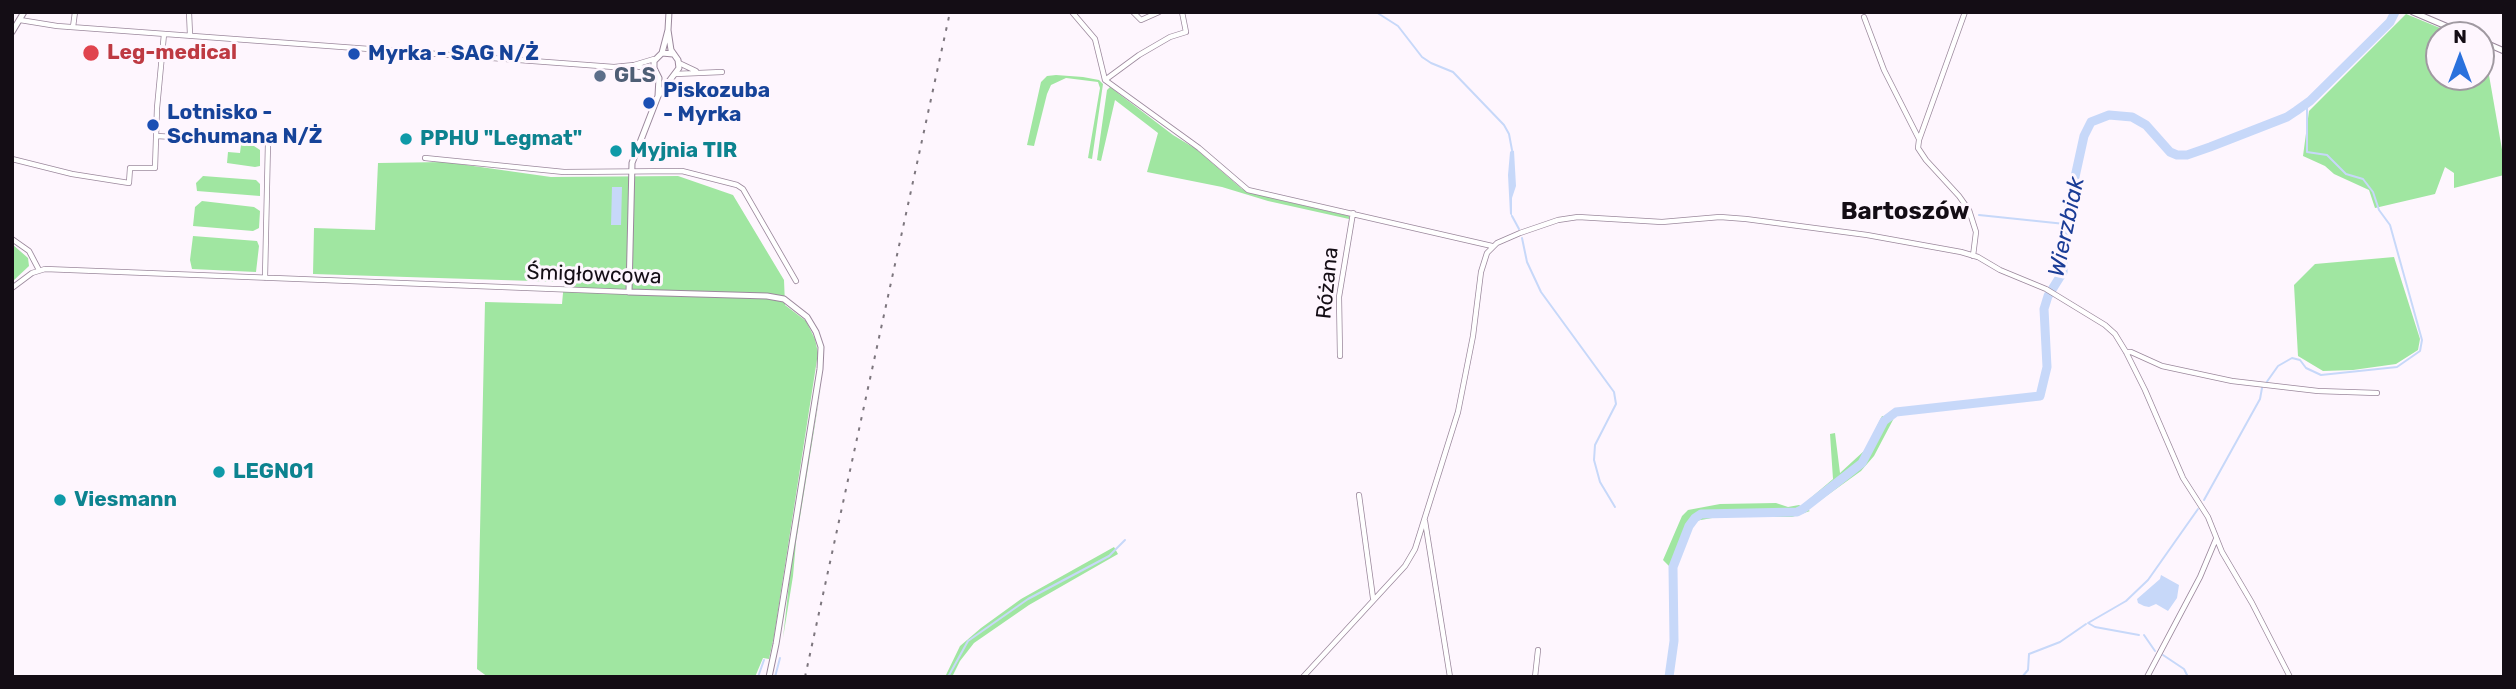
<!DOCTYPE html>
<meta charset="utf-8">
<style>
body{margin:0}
#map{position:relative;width:2516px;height:689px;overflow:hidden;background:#fef6fe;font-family:Rubik,sans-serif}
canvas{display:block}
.frame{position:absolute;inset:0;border:14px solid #140d15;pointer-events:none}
.north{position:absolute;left:2425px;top:21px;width:70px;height:70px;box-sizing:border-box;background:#fef6fe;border:2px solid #a099a1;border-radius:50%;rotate:0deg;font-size:19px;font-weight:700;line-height:28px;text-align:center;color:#140d15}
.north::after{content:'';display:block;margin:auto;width:24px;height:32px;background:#2a71dd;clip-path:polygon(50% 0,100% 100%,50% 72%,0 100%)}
</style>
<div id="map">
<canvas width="2516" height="689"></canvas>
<div class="frame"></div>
<div class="north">N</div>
</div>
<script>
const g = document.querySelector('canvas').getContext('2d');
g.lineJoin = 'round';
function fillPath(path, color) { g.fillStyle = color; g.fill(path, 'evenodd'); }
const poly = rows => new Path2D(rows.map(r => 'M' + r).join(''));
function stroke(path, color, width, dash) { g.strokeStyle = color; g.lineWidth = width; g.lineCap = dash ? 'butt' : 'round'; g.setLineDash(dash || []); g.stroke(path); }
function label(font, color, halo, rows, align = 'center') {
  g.font = font + ' Rubik,sans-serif'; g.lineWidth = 6; g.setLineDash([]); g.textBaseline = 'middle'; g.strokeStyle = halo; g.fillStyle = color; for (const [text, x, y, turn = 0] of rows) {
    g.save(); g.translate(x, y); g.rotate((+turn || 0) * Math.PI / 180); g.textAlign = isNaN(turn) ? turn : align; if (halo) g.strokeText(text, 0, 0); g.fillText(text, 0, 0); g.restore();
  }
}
const green = poly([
 [2406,14,2457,35,2439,35,2439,77,2481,77,2481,45,2486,47,2486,58,2504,161,2504,175,2454,188,2454,173,2445,167,2435,194,2375,208,2369,190,2334,174,2325,166,2303,156,2309,111],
 [1056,75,1083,77,1099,80,1103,84,1092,159,1088,158,1100,88,1098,82,1066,78,1051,85,1047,94,1034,146,1027,145,1041,82,1047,76],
 [1110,87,1173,135,1196,149,1242,189,1280,200,1349,216,1349,219,1268,201,1222,187,1147,172,1158,133,1115,100,1101,161,1097,160,1107,90],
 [241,145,254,146,260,150,260,166,255,167,227,163,228,152,240,153],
 [445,162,551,177,678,176,733,195,784,280,785,305,806,321,815,339,818,353,774,636,769,659,763,658,755,677,488,677,477,669,485,302,562,304,564,282,313,274,314,228,375,230,378,163],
 [203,176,256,180,260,184,260,196,197,191,196,183],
 [202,201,254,207,260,211,259,228,253,231,193,226,195,207],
 [193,236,257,241,259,246,256,272,192,269,190,260],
 [12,244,28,258,29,266,12,282],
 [2394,257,2420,339,2418,350,2396,364,2353,370,2323,371,2298,356,2294,285,2315,264],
 [821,387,796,542,793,576,783,638,793,547],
 [1882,416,1894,418,1874,456,1861,471,1818,502,1807,501,1833,479,1830,434,1835,433,1840,473,1865,450],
 [1776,503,1788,507,1799,505,1810,511,1792,517,1718,517,1695,521,1680,544,1670,567,1663,560,1682,516,1688,510,1720,504],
 [1114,547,1118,554,1029,605,974,643,960,661,952,677,945,677,960,646,981,628,1021,599]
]);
const water = poly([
 [1512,150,1514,151,1516,186,1512,198,1512,216,1510,214,1508,175,1510,152],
 [612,187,622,187,621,225,611,225],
 [2161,575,2179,585,2177,598,2168,611,2156,604,2149,607,2144,606,2138,603,2137,599,2160,579]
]);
const stream = poly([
 [1376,12,1398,26,1422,57,1431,63,1453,72,1504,125,1509,134,1512,150],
 [1979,215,2065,224],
 [1512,216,1519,229],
 [1522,238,1527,262,1541,292,1614,392,1616,404,1595,445,1594,460,1600,482,1615,507],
 [2266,383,2278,366,2292,358,2300,360,2306,368,2321,375,2397,367,2420,351,2422,340,2390,225,2379,210,2373,192,2363,179,2346,174,2327,155,2307,152,2307,103],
 [2204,500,2260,399,2262,388],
 [2139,635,2095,627,2088,623,2126,601,2148,580,2198,509],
 [2144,635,2155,651],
 [2163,655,2184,669,2188,677],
 [758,677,764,660],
 [775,677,780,658],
 [948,677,968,641,1028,599,1109,556,1125,540],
 [2022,677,2028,670,2029,654,2060,642,2086,624]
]);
const river = poly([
 [1669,677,1674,641,1673,567,1689,526,1695,518,1701,514,1797,512,1803,509,1862,463,1884,421,1896,412,2040,396,2047,367,2044,309,2048,296,2063,272,2064,227,2084,136,2091,122,2109,115,2132,117,2146,125,2170,152,2177,155,2187,155,2210,147,2287,117,2296,111,2310,101,2390,22,2395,12]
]);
const street = poly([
 [189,12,190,35],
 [1072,12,1095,39,1105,80],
 [1133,12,1141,20,1159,12],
 [1965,12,1919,140,1918,148,1926,160,1959,196,1969,210,1976,232,1973,256],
 [1864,17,1884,70,1919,139],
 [20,20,57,26,614,67,634,65,654,59],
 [73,27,75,12],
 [679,63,696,71],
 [635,66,655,70],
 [675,74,722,72],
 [1105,80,1199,148,1248,190,1492,246],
 [1105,80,1139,55,1170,37,1186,32,1182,12],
 [156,136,268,142,265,278],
 [425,158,564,172,682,171,737,185,743,189,796,281],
 [12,159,72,174,129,183,130,168,155,168,157,108,164,34],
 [12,239,29,251,39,270],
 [12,288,32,273,45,269,629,292],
 [2126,352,2131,352,2162,366,2232,381,2318,391,2377,393],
 [1340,356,1339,297,1353,213],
 [1359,495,1373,598],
 [1425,521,1450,677],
 [1303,677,1405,566,1415,549,1458,412,1473,336,1481,272,1487,253,1497,243,1520,233,1558,220,1578,217,1662,222,1720,217,1746,219,1867,235,1961,252,1978,257,2000,270,2046,289,2105,325,2115,334,2126,352,2145,390,2183,478,2208,517,2222,552,2252,603,2290,677],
 [1535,677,1538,650],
 [2147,677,2200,577,2216,539]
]);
const secondary = poly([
 [2413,12,2467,35],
 [668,30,671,50,678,60,679,68,658,96,632,163,629,292,767,296,784,299,807,317,816,332,821,347,820,369,776,644,769,677],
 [12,32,24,12],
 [2481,41,2504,51],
 [662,53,668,30,669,12],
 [658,96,659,78,654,68,654,61,662,53,673,54]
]);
const rail = poly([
 [805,677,950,12]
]);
const markers = [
 [91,53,9,"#e0444e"],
 [354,54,7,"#1a4fb4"],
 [600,76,7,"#5c6f8a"],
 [649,103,7,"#1a4fb4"],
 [153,125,7,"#1a4fb4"],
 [406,139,7,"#0f9aa8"],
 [616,151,7,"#0f9aa8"],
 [219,472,7,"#0f9aa8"],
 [60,500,7,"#0f9aa8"]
];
const healthNames = [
 ["Leg-medical",107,53]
];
const transitNames = [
 ["Myrka - SAG N/Ż",368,54],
 ["Piskozuba",663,91],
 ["- Myrka",663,115],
 ["Lotnisko -",167,113],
 ["Schumana N/Ż",167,137]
];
const serviceNames = [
 ["GLS",614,76]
];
const cultureNames = [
 ["PPHU \"Legmat\"",420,139],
 ["Myjnia TIR",630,151],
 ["LEGN01",233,472],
 ["Viesmann",74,500]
];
const streetNames = [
 ["Śmigłowcowa",594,275,2],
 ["Różana",1328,283,-84]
];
const waterNames = [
 ["Wierzbiak",2067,227,-78]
];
const quarterNames = [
 ["Bartoszów",1905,212]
];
fillPath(green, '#a0e6a1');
fillPath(water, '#c7d8f9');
stroke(stream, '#c7d8f9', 2);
stroke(river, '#c7d8f9', 9);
stroke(street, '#9b889c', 6);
stroke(secondary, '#9b889c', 7);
stroke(street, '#fff', 4.5);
stroke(secondary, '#fff', 5);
stroke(rail, '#7d767e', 2, [3.5, 7]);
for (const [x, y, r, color] of markers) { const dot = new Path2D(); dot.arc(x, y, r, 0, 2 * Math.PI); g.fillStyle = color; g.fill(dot); stroke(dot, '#fef6fe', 2.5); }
label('bold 21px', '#be3a42', '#fef6fe', healthNames, 'left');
label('bold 21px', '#164399', '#fef6fe', transitNames, 'left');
label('bold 21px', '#4e5e75', '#fef6fe', serviceNames, 'left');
label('bold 21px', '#0d838f', '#fef6fe', cultureNames, 'left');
label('21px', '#140d15', '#fef6fe', streetNames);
label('italic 23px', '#1b3c96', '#fef6fe', waterNames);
label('bold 24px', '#140d15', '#fef6fe', quarterNames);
</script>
